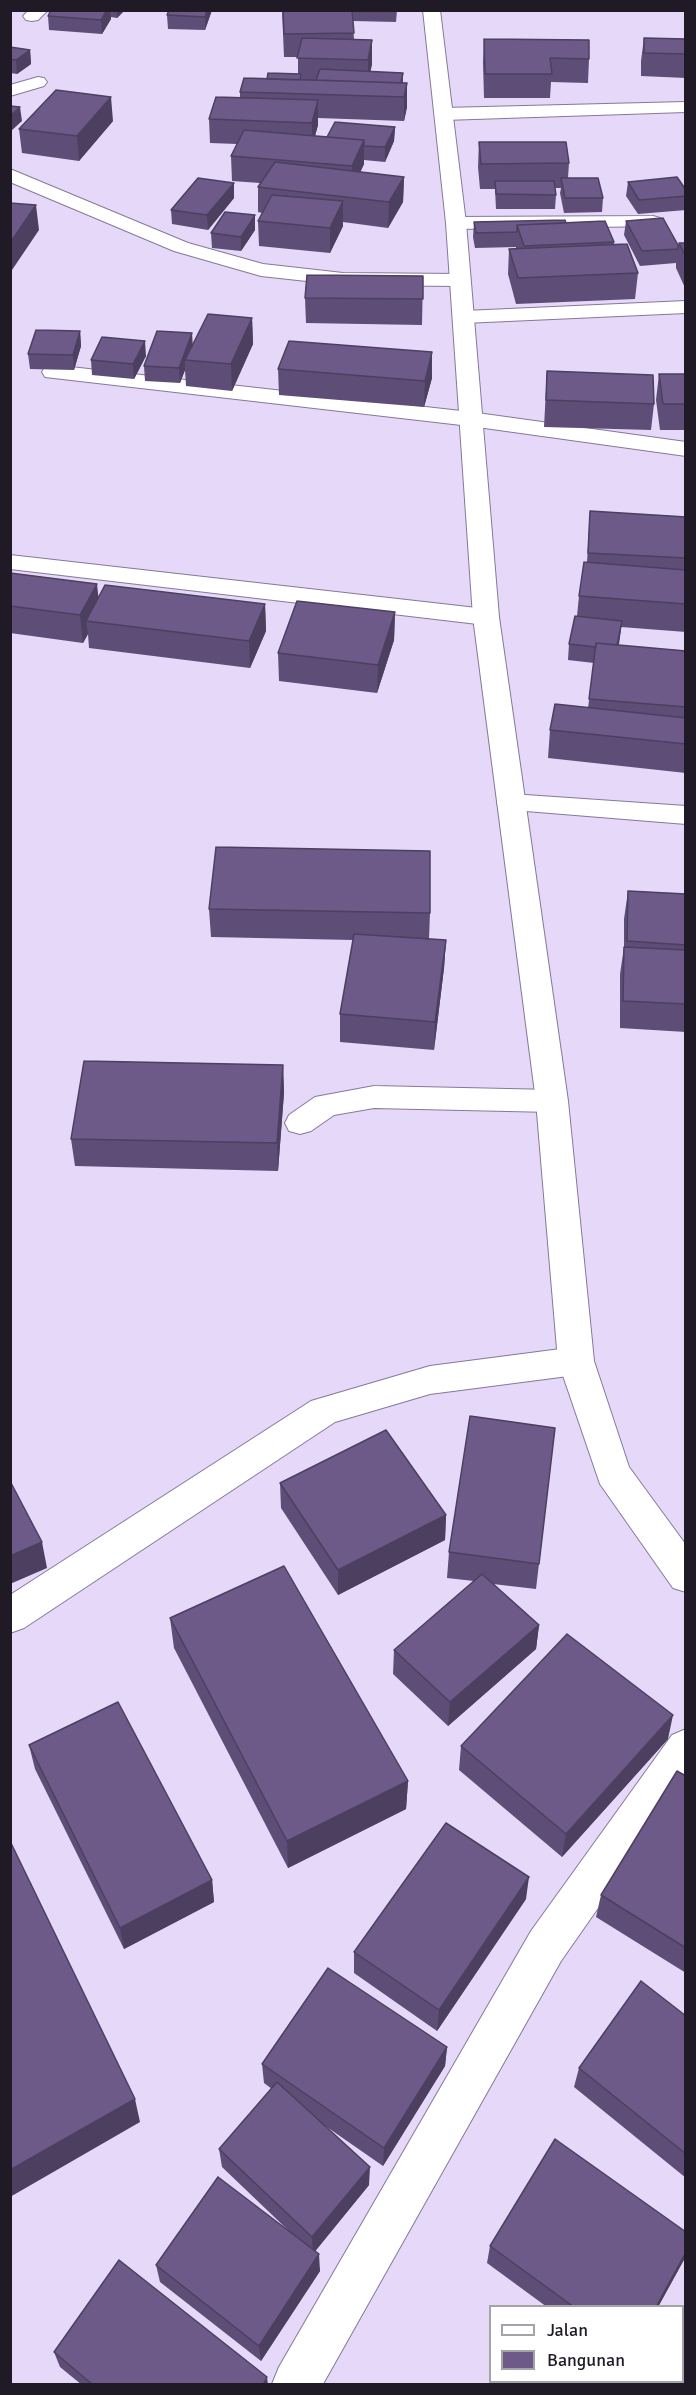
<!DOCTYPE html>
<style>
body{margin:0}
#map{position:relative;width:696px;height:2395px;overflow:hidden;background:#e5d8f9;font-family:Signika,sans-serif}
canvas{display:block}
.frame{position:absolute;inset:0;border:12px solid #1f1a26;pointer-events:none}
.legend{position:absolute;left:489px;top:2305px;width:195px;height:78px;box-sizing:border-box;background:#fff;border:2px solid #a5a3a8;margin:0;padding:8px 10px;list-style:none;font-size:18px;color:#1f1a26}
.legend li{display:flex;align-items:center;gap:12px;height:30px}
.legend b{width:30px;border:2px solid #a5a3a8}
</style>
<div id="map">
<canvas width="696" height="2395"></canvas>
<div class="frame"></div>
<ul class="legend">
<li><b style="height:8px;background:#fff"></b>Jalan</li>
<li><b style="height:16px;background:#6d5a89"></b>Bangunan</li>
</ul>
</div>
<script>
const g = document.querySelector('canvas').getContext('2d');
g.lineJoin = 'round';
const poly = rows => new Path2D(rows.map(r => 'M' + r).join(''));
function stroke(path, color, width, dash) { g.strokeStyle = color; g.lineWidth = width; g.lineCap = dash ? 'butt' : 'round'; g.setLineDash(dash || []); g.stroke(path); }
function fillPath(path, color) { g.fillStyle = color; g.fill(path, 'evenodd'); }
const service = poly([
 [374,1086,552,1090,563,1093,567,1101,563,1109,552,1112,374,1108,334,1115,311,1131,300,1134,289,1131,285,1123,289,1115,315,1097,374,1086]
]);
const minor = poly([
 [29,10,48,10,38,20,32,21,26,20,23,16,29,10],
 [38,77,44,78,47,82,44,86,10,96,10,85,38,77],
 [686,102,686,112,444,120,438,118,435,114,438,110,444,108,686,102],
 [10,169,188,243,263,264,343,273,460,274,467,276,470,280,467,284,460,286,343,285,261,276,174,251,10,182,10,169],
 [653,216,660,218,663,222,660,226,456,229,449,227,446,223,449,219,456,217,653,216],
 [686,301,686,313,464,323,457,321,453,317,457,313,464,311,686,301],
 [53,365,470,412,686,442,686,456,470,426,45,377,42,372,45,367,53,365],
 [10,555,486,609,495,612,499,617,495,622,486,625,10,569,10,555],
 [511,794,686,806,686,824,501,809,497,803,501,797,511,794],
 [576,1347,588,1351,594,1361,588,1371,576,1375,430,1394,335,1422,24,1628,10,1633,10,1595,311,1401,430,1366,576,1347],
 [686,1729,686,1782,561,1961,323,2384,272,2384,279,2367,531,1931,672,1735,686,1729]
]);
const tertiary = poly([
 [423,10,440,10,466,223,499,617,568,1101,594,1361,629,1467,686,1545,686,1592,673,1588,600,1484,558,1361,536,1101,473,617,446,223,423,10]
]);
const wall = poly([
 [51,10,125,10,117,18,111,17,111,19,102,34,49,30,48,16],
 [212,10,205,30,168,29,167,15],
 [282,10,397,10,396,22,353,21,354,40,372,64,370,72,403,73,403,83,407,107,404,121,318,118,318,125,315,136,327,137,395,127,394,141,385,162,364,160,364,164,360,172,404,177,403,202,388,228,343,222,343,226,330,253,259,246,258,221,262,213,258,212,258,187,260,183,232,181,231,156,237,144,210,143,209,119,240,98,240,92,267,79,298,74,298,57,284,57],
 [644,38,686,39,686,78,641,76,641,61],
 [484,39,589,59,588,83,551,82,550,98,484,98,483,62],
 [10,47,30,50,31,64,17,74,10,73],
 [113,121,79,161,22,153,19,129],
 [479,142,569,163,568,178,603,198,602,212,564,213,560,193,561,188,555,188,556,195,555,209,496,209,495,189,480,189,478,167],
 [628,182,686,190,686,210,638,214,626,196],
 [234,183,234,198,208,230,172,224,171,210],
 [255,215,255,230,241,251,212,248,211,233],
 [626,221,678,245,679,243,686,243,686,290,676,268,676,263,640,266,624,235],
 [474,222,566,223,614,242,614,244,638,273,635,299,516,304,508,274,509,249,516,249,516,247,475,248,473,237],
 [423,276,422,325,306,323,305,298],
 [252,318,253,344,232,391,186,386,185,370,180,383,145,381,144,366],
 [80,331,81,346,74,370,30,369,28,354],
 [146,356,134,379,92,375,91,360],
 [278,369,432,378,424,407,279,395],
 [547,371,654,404,651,430,544,427],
 [659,374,686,374,686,430,660,430,656,400],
 [590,511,686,517,686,632,621,627,619,645,686,651,686,773,548,758,550,730,588,708,594,663,568,660,569,644,577,616,579,596,587,562],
 [10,573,99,597,265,604,266,631,250,668,89,648,88,634,83,643,10,633],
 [395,612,394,640,377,693,279,681,278,653],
 [628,891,686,894,686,1032,620,1028,620,974,624,947,624,919],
 [209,909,430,913,429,939,446,940,444,968,434,1050,340,1042,340,1014,353,940,211,937],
 [283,1065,284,1093,278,1171,75,1166,71,1139],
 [555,1428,536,1589,493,1584,539,1625,536,1649,448,1726,393,1674,394,1650,474,1581,447,1578,449,1552],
 [280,1483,446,1515,445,1540,338,1595,281,1508],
 [170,1618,408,1781,406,1809,288,1868,174,1648],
 [668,1739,562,1857,459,1770,461,1746],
 [29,1745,212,1880,214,1902,124,1949,35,1769],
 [686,1776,686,1973,596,1917,601,1895],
 [526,1899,437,2031,354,1973,354,1952],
 [686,2016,686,2178,574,2087,579,2068],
 [447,2047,445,2066,383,2166,324,2125,369,2185,315,2251,320,2271,261,2361,160,2282,156,2265,290,2232,222,2167,219,2149,272,2089,264,2083,262,2064],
 [490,2246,686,2256,658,2307,547,2307,487,2263],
 [54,2352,268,2385,82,2385,60,2367]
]);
const shadedWall = poly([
 [107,10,110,10,111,19,102,34,101,20],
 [117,10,125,10,117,18],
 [207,10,212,10,205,30,205,17],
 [372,40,372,64,368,84,368,60],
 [30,50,31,64,17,74,16,60],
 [407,83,407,107,404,121,404,97],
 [111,97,113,121,79,161,77,136],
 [318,100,318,125,312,147,312,123],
 [20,107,22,121,10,132,10,116],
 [395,127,394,141,385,162,385,147],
 [364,140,364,164,352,191,352,166],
 [404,177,403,202,388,228,389,202],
 [234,183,234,198,208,230,207,215],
 [343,201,343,226,330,253,330,228],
 [36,205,39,230,10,273,10,243],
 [255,215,255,230,241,251,241,237],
 [252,318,253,344,232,391,231,364],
 [80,331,81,346,74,370,73,355],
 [192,333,193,348,185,360,185,370,180,383,179,368],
 [145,341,146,356,134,379,133,364],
 [432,352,432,378,424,407,425,381],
 [97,584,100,612,86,621,88,634,83,643,80,615],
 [265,604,266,631,250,668,249,641],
 [395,612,394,640,377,693,378,665],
 [622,621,620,637,614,665,616,649],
 [446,940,444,968,434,1050,435,1022],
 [283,1065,284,1093,278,1171,277,1143],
 [446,1515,445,1540,338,1595,338,1570],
 [42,1542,47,1568,10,1584,10,1556],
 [539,1625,536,1649,448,1726,450,1702],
 [673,1715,668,1739,562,1857,566,1834],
 [408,1781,406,1809,288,1868,287,1841],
 [529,1877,526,1899,437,2031,439,2010],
 [212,1880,214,1902,124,1949,120,1928],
 [447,2047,445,2066,383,2166,384,2148],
 [135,2099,140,2122,10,2197,10,2170],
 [370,2167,369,2185,313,2254,312,2237],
 [686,2252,686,2256,658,2307,656,2307],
 [319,2254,320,2271,261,2361,259,2346],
 [267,2377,268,2385,263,2385]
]);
const building = poly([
 [51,10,107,10,101,20,48,16,51,10],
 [169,10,207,10,205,17,167,15,169,10],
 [283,10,352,10,354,33,284,34,283,10],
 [302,38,372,40,368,60,297,58,302,38],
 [644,38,686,39,686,54,644,53,644,38],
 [484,39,589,40,589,59,550,58,552,74,485,74,484,39],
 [10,47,30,50,16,60,10,59,10,47],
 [320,69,403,73,401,83,316,80,320,69],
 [268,73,301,74,300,80,267,79,268,73],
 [244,78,407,83,404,97,240,92,244,78],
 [56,90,111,97,77,136,19,129,56,90],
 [216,97,318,100,312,123,209,119,216,97],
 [10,106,20,107,10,116,10,106],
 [335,122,395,127,385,147,364,146,364,140,327,137,335,122],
 [244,130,364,140,352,166,231,156,244,130],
 [479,142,566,142,569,163,481,164,479,142],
 [275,162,404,177,389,202,258,187,275,162],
 [677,177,686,190,686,196,639,200,628,182,677,177],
 [198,178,234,183,207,215,171,210,198,178],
 [561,178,598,178,603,198,565,198,561,178],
 [495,181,554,181,556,195,496,194,495,181],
 [272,195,343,201,330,228,258,221,272,195],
 [10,203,36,205,10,243,10,203],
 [225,212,255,215,241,237,211,233,225,212],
 [663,218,678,245,678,249,642,251,626,221,663,218],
 [565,220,566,223,517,225,517,232,476,233,474,222,565,220],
 [605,221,614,242,524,246,517,225,605,221],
 [679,243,686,243,686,257,679,243],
 [627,244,638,273,518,278,509,249,627,244],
 [307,275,423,276,423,299,305,298,307,275],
 [208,314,252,318,231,364,185,360,208,314],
 [36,330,80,331,73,355,28,354,36,330],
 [157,331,192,333,179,368,144,366,157,331],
 [102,337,145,341,133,364,91,360,102,337],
 [289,341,432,352,425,381,278,369,289,341],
 [547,371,653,375,654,404,546,400,547,371],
 [659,374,686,374,686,404,663,404,659,374],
 [590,511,686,517,686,558,588,553,590,511],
 [584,562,686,570,686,604,579,596,584,562],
 [10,573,97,584,80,615,10,606,10,573],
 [105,585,265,604,249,641,86,621,105,585],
 [297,601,395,612,378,665,278,653,297,601],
 [575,616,622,621,617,645,596,643,596,647,569,644,575,616],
 [596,643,686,651,686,707,589,699,596,643],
 [555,704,686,718,686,744,550,730,555,704],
 [216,847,430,851,430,913,209,909,216,847],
 [628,891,686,894,686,945,627,941,628,891],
 [354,934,446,940,435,1022,340,1014,354,934],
 [624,947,686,950,686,1004,623,1001,624,947],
 [84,1061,283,1065,277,1143,71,1139,84,1061],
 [470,1416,555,1428,539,1564,449,1552,470,1416],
 [386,1430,446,1515,338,1570,280,1483,386,1430],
 [10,1481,42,1542,10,1556,10,1481],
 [284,1566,408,1781,287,1841,170,1618,284,1566],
 [482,1574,539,1625,450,1702,394,1650,482,1574],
 [567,1634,673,1715,566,1834,461,1746,567,1634],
 [118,1702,212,1880,120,1928,29,1745,118,1702],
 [677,1771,686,1776,686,1948,601,1895,677,1771],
 [446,1823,529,1877,439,2010,354,1952,446,1823],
 [10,1841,135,2099,10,2170,10,1841],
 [328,1968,447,2047,384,2148,262,2064,328,1968],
 [641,1981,686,2016,686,2154,579,2068,641,1981],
 [277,2082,370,2167,312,2237,219,2149,277,2082],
 [555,2139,686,2232,686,2252,656,2307,574,2307,490,2246,555,2139],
 [218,2177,319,2254,259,2346,156,2265,218,2177],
 [119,2260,267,2377,263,2385,93,2385,54,2352,119,2260],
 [556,2382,590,2382,595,2385,555,2385,556,2382]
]);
stroke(service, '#857998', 2);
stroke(minor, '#857998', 2);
stroke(tertiary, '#857998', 2);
fillPath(service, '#fff');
fillPath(minor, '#fff');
fillPath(tertiary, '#fff');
fillPath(wall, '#5e4d76');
fillPath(shadedWall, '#4c3f60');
fillPath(building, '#6d5a89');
stroke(building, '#4c3f60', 1.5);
</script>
